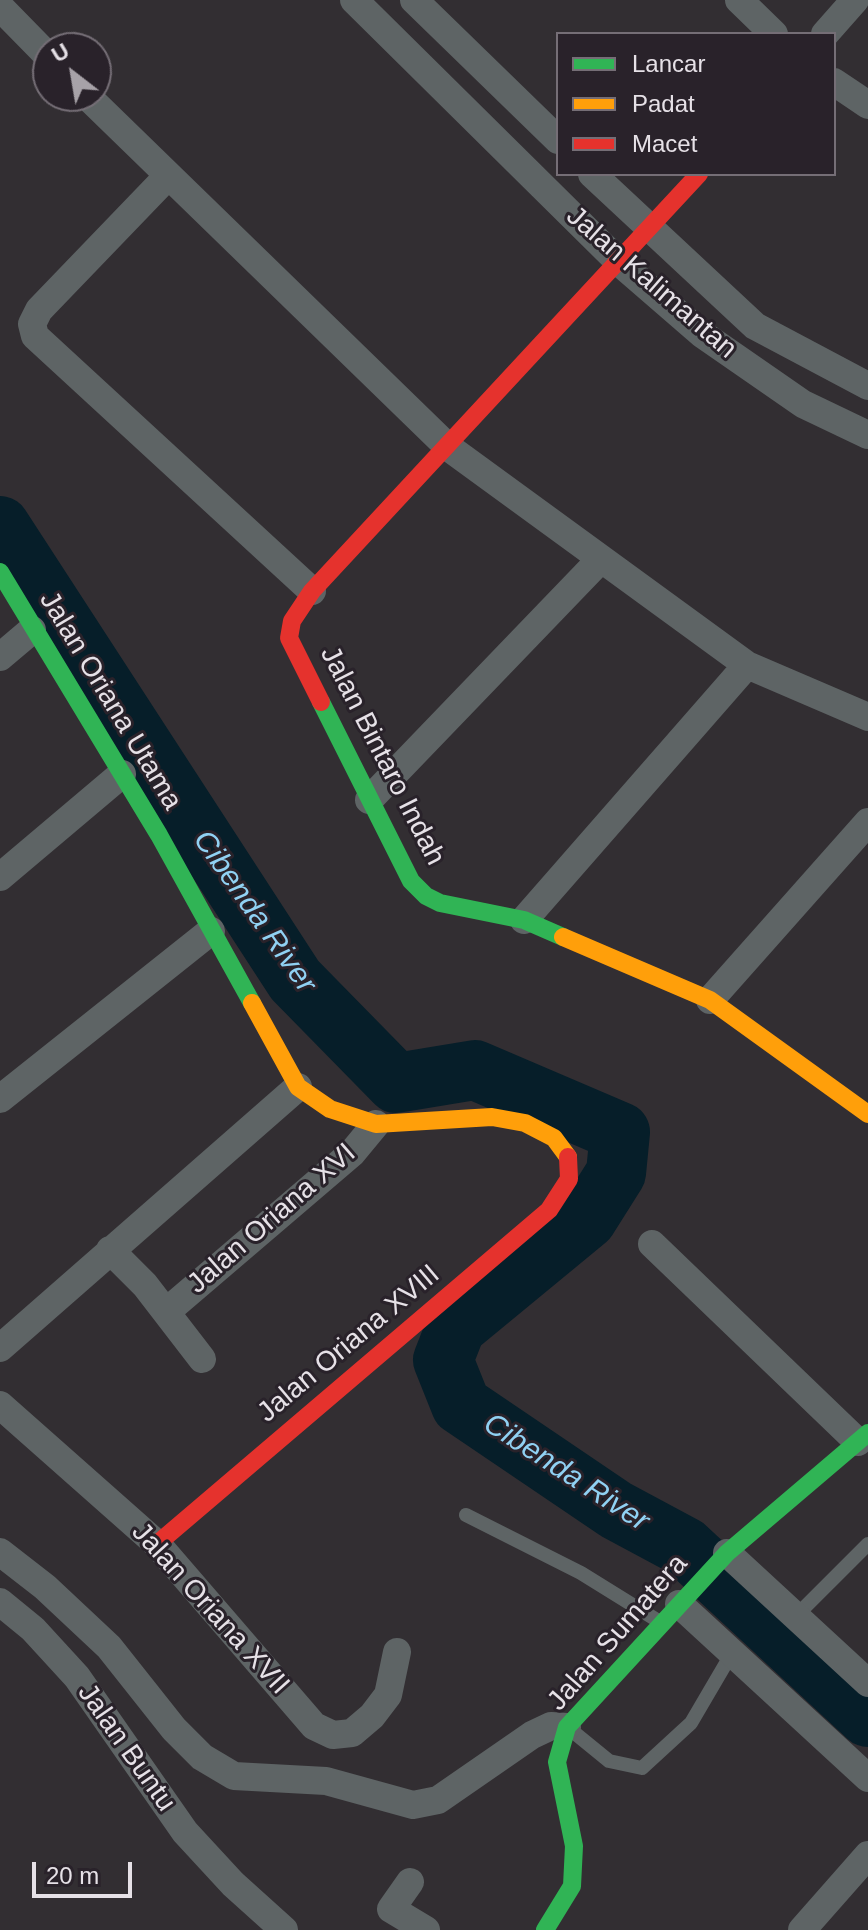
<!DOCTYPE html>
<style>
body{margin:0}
#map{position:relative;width:868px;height:1930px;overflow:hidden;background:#322e32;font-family:Helvetica,sans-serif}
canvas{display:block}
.legend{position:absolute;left:556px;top:32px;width:280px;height:144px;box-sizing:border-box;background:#29222a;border:2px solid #756e76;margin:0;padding:10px 14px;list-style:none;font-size:24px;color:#e6e1e7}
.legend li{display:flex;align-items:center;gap:16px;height:40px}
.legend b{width:40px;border:2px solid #756e76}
.north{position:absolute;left:32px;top:32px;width:80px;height:80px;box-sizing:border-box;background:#29222a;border:2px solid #756e76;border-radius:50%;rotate:329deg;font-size:22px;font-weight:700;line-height:32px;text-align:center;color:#e6e1e7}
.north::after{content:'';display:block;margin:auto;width:28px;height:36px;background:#a7a2a8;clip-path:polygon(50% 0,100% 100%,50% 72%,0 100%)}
.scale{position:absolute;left:32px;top:1862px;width:100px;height:36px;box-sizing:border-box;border:4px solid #e6e1e7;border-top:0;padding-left:10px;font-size:24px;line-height:28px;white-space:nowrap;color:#e6e1e7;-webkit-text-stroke:6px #29222a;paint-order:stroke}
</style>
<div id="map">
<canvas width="868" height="1930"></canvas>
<ul class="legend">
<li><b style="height:10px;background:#30b455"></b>Lancar</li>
<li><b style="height:10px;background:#ff9f0a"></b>Padat</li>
<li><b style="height:10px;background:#e5322d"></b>Macet</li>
</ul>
<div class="north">U</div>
<div class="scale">20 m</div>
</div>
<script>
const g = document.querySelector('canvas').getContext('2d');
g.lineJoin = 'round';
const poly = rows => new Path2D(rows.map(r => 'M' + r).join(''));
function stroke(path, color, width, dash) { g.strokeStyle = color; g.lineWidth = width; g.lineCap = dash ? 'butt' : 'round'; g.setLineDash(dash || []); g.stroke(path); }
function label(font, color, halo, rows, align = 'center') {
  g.font = font + ' Helvetica,sans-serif'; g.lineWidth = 6; g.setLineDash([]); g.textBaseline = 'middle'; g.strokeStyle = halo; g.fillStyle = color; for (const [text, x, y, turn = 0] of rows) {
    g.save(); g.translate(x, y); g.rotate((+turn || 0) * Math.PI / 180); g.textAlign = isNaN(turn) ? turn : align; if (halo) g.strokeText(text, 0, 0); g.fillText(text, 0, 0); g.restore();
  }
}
const river = poly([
 [0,526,295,980,396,1083,475,1070,620,1132,616,1173,587,1219,456,1327,443,1360,461,1405,616,1510,685,1547,868,1717]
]);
const lane = poly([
 [466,1515,581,1573,660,1622],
 [796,1616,868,1544],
 [571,1730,609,1761,642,1768,691,1723,732,1653]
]);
const street = poly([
 [354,0,620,263,702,334,803,404,868,435],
 [414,0,558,140],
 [739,0,774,34],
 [0,7,48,56],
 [825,34,855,0],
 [834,82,868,105],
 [87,96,448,447,747,665,868,717],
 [592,174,755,326,868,386],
 [167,177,39,310,32,324,35,336,312,591],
 [0,657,32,630],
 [369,800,600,560],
 [0,877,122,774],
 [524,920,747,665],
 [710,1000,868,822],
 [0,1099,211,931],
 [652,1244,858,1442],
 [110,1250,145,1285,202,1359],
 [166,1312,352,1153,376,1124],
 [0,1348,298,1087],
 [0,1405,157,1544,314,1726,333,1735,352,1733,372,1716,388,1695,397,1652],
 [0,1552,45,1587,109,1647,174,1729,202,1757,234,1776,326,1781,413,1805,438,1800,532,1735,551,1726,567,1727],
 [727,1553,868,1683],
 [0,1602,33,1629,77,1677,185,1832,233,1884,284,1930],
 [679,1604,868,1778],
 [410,1882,391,1909,426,1930],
 [802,1930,868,1855]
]);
const fast = poly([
 [0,572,159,835,252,1003],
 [321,702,411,881,426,896,440,903,524,920,563,937],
 [545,1930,572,1886,574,1846,557,1762,567,1727,727,1553,868,1433]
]);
const slow = poly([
 [563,937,710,1000,868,1114],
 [252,1003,298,1087,330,1109,376,1124,492,1117,525,1123,554,1138,568,1157]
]);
const jam = poly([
 [321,702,289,638,292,621,312,591,699,174],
 [157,1544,549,1210,569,1179,568,1157]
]);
const streetNames = [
 ["Jalan Kalimantan",651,283,41],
 ["Jalan Oriana Utama",110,701,59],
 ["Jalan Bintaro Indah",382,756,63],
 ["Jalan Oriana XVI",272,1219,-41],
 ["Jalan Oriana XVIII",349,1344,-40],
 ["Jalan Oriana XVII",210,1609,48],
 ["Jalan Sumatera",618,1633,-49],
 ["Jalan Buntu",126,1748,55]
];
const waterNames = [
 ["Cibenda River",254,912,55],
 ["Cibenda River",566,1473,33]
];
stroke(river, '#061e29', 60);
stroke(lane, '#5e6465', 14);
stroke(street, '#5e6465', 28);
stroke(fast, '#30b455', 18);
stroke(slow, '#ff9f0a', 18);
stroke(jam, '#e5322d', 18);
label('28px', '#e6e1e7', '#29222a', streetNames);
label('italic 30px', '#90d1f3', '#29222a', waterNames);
</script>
